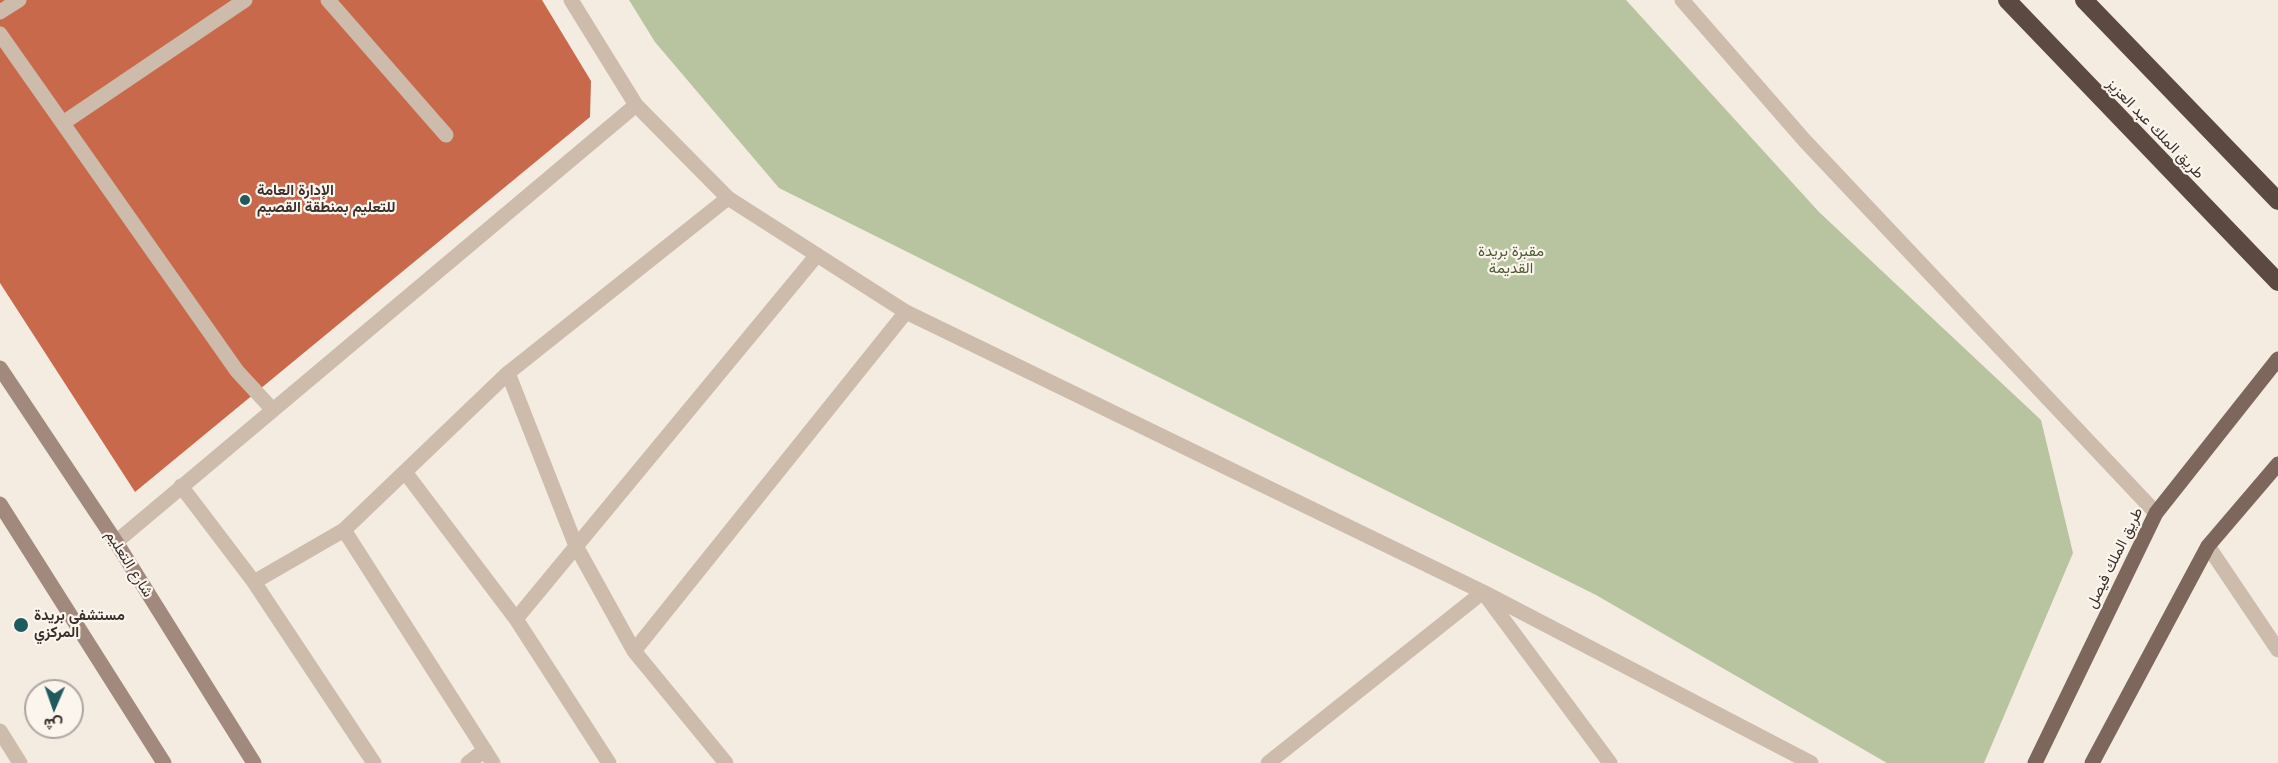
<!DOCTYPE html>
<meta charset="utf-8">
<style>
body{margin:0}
#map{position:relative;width:2278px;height:763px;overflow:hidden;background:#f4ebe1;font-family:"Noto Sans",Vazirmatn,sans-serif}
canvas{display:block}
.north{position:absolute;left:24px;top:679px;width:60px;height:60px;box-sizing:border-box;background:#fbf5ee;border:2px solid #aea6a0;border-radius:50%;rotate:182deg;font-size:16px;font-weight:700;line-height:24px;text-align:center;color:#3b302b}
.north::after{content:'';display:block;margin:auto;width:21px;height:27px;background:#1f5a5e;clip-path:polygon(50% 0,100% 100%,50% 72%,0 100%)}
</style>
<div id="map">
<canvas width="2278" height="763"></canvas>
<div class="north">ش</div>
</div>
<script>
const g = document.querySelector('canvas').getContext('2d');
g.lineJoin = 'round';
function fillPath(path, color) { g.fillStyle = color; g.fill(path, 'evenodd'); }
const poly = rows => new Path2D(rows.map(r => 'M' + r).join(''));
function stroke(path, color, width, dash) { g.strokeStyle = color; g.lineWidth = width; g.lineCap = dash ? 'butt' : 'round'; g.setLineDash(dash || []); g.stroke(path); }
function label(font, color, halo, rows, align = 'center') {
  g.font = font + ' "Noto Sans",Vazirmatn,sans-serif'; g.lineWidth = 4.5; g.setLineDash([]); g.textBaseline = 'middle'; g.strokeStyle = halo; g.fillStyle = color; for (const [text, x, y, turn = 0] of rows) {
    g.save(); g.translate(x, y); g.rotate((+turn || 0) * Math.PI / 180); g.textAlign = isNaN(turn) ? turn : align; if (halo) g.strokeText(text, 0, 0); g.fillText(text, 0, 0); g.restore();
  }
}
const green = poly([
 [629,0,1626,0,1819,212,2041,420,2073,553,1984,763,1887,763,1596,595,779,188,655,42]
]);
const building = poly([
 [0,0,542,0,591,81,590,117,135,492,0,283]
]);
const lane = poly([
 [328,0,446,135],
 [0,12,19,0],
 [0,34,237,371,272,409],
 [63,123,245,0],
 [405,472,516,619],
 [181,486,254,582,344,530,508,373],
 [344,530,493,763],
 [254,582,374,763],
 [634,651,906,312],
 [0,731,20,763],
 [468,763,485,750],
 [609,763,516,619,817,255],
 [726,763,634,651,576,546,508,373,728,198]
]);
const street = poly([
 [571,0,636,105,728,198,906,312,1483,592,1811,763],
 [1682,0,1805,141,2156,513],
 [116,542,636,105],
 [2208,546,2278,650],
 [1268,763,1483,592,1610,763]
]);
const secondary = poly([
 [0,368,116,542,254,763],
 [0,504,164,763]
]);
const primary = poly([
 [2035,763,2156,513,2278,359],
 [2092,763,2208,546,2278,464]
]);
const highway = poly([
 [2007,0,2278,282],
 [2084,0,2278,201]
]);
const markers = [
 [245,200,6,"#1f5a5e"],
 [21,625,8,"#1f5a5e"]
];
const streetNames = [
 ["طريق الملك عبد العزيز",2155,129,46],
 ["طريق الملك فيصل",2115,558,-64],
 ["شارع التعليم",129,564,58]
];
const poiNames = [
 ["الإدارة العامة",257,191],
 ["للتعليم بمنطقة القصيم",257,208],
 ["مستشفى بريدة",34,616],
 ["المركزي",34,633]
];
const parkNames = [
 ["مقبرة بريدة",1511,252],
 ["القديمة",1511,269]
];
fillPath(green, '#b8c4a0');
fillPath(building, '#c8694b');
stroke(lane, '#cdbbac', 15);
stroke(street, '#cdbbac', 15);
stroke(secondary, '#a18a7d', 15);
stroke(primary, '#7d675c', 15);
stroke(highway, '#5c4a42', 18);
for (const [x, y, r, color] of markers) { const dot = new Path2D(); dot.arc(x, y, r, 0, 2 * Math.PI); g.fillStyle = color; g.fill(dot); stroke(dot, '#fbf5ee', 2); }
label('15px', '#3b302b', '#fbf5ee', streetNames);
label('bold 15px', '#3b302b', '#fbf5ee', poiNames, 'left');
label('15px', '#4a5a2e', '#fbf5ee', parkNames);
</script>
